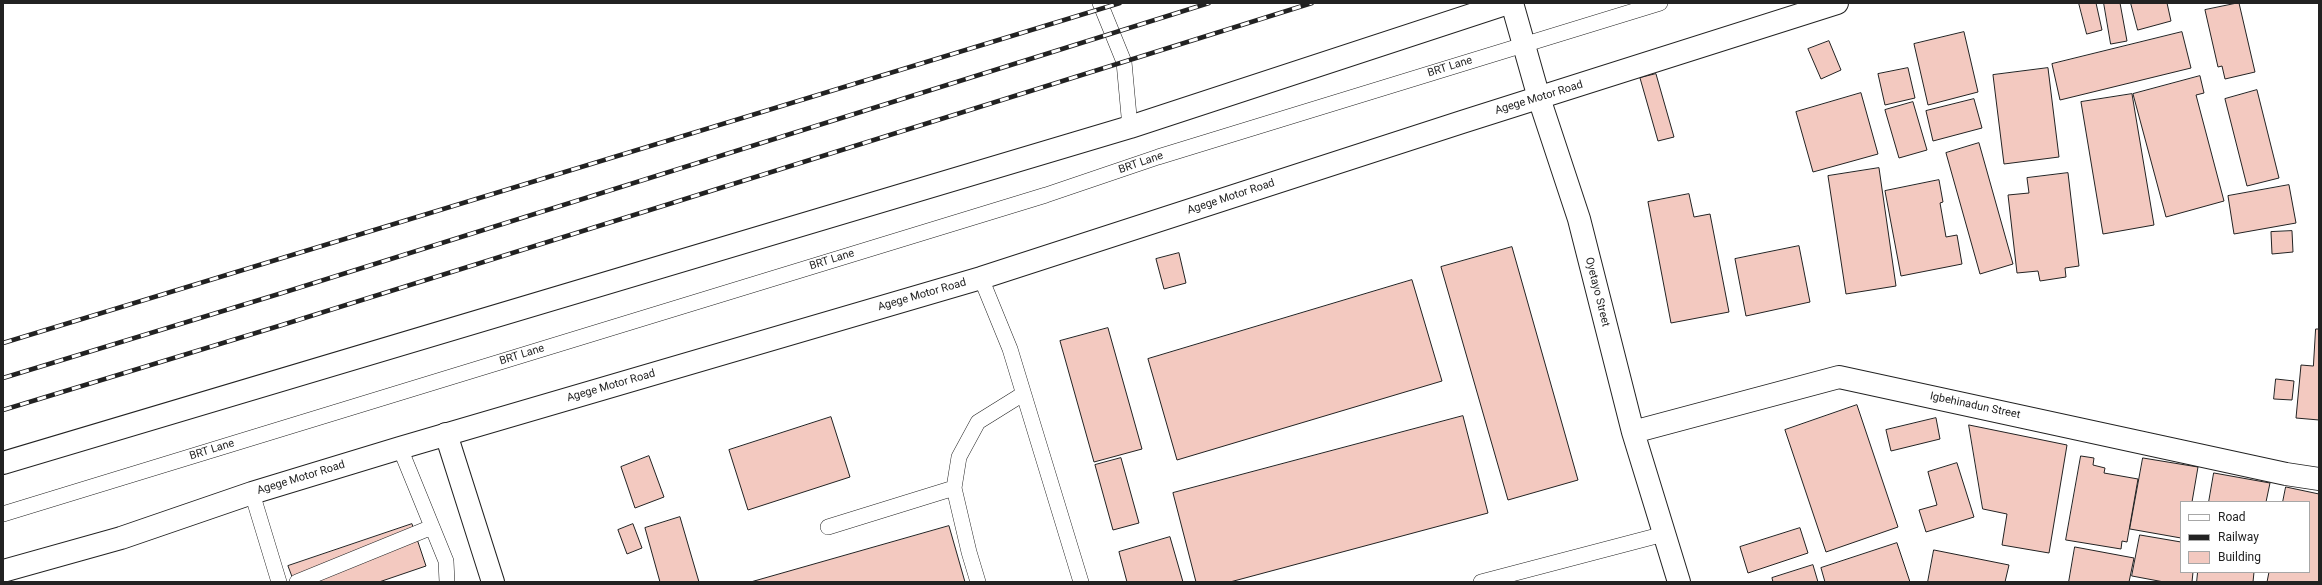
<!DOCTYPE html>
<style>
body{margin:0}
#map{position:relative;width:2322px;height:585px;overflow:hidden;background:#fff;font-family:Roboto,sans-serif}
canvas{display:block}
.frame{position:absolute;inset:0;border:4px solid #222;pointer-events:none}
.legend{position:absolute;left:2180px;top:501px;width:130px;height:72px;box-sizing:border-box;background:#fff;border:1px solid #a7a7a7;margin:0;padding:5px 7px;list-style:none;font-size:12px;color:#222}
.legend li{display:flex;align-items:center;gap:8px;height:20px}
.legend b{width:20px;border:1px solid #a7a7a7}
</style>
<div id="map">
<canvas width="2322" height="585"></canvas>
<div class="frame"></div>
<ul class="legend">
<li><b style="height:5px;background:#fff"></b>Road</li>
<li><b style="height:5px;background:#222"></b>Railway</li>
<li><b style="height:11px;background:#f3c9c0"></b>Building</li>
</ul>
</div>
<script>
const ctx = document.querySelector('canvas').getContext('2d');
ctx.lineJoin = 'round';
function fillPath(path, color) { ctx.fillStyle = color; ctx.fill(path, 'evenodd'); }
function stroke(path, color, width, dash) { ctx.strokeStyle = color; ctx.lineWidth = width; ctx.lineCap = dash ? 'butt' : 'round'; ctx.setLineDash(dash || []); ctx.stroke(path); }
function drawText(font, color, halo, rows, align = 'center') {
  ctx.font = font + ' Roboto,sans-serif'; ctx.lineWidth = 3; ctx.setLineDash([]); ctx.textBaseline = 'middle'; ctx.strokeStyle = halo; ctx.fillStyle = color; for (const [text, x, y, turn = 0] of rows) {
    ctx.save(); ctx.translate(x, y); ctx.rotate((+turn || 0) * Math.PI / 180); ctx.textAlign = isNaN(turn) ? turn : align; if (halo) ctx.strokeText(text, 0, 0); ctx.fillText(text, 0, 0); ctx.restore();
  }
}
const building = new Path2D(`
 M 2079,3 L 2096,3 L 2102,30 L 2087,34 Z
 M 2104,3 L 2120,3 L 2127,41 L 2111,44 Z
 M 2131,3 L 2167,3 L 2171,21 L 2138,30 Z
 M 2239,3 L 2255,72 L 2225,79 L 2222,66 L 2218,67 L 2205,10 Z
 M 1964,32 L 1978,92 L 1928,105 L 1914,44 Z
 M 2182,32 L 2191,68 L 2060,100 L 2052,64 Z
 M 1829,41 L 1841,70 L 1821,79 L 1808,49 Z
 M 1908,68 L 1915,98 L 1885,105 L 1878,74 Z
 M 2048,68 L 2059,157 L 2004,164 L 1993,75 Z
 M 1656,74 L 1674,137 L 1658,141 L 1640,78 Z
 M 2200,76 L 2204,93 L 2196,95 L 2224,201 L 2166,217 L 2133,94 Z
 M 2257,90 L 2279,178 L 2247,186 L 2225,99 Z
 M 1861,93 L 1878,154 L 1813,172 L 1796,112 Z
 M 2132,94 L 2154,225 L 2103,234 L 2081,102 Z
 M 1974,99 L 1982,128 L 1933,141 L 1926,111 Z
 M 1913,102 L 1927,150 L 1899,158 L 1885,110 Z
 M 1979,143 L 2013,264 L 1980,274 L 1946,153 Z
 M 1879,168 L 1896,286 L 1846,294 L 1828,176 Z
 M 2068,173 L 2079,266 L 2065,268 L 2066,277 L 2040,281 L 2038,271 L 2017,273 L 2008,195 L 2029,193 L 2027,178 Z
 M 1939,180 L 1943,202 L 1940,203 L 1946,237 L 1957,235 L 1962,264 L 1901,276 L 1885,191 Z
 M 2289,185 L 2296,223 L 2234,234 L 2228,196 Z
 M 1689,194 L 1694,217 L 1710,214 L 1729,312 L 1671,323 L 1648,202 Z
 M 2292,231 L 2293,252 L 2272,254 L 2271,232 Z
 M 1799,246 L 1810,302 L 1746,316 L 1735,259 Z
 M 1512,247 L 1578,480 L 1508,500 L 1441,267 Z
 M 1179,253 L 1186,283 L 1164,289 L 1156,259 Z
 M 1412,280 L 1442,381 L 1177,460 L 1148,359 Z
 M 1108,328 L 1142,449 L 1094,462 L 1060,341 Z
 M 2316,329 L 2319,329 L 2319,420 L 2296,418 L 2301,365 L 2313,366 Z
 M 2276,379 L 2294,381 L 2292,400 L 2274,399 Z
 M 1857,405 L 1898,527 L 1826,552 L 1785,430 Z
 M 1463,416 L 1488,513 L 1230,582 L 1196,582 L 1173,493 Z
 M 831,417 L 850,477 L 748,510 L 729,450 Z
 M 1936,418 L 1940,439 L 1891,451 L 1886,430 Z
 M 1969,425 L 2067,445 L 2049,553 L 2002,545 L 2007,514 L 1983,509 Z
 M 649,456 L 664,497 L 635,508 L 621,467 Z
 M 2081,456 L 2094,458 L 2093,465 L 2105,468 L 2104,473 L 2138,479 L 2127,542 L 2122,541 L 2121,549 L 2066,540 Z
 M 1121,458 L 1139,523 L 1113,530 L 1095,465 Z
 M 2143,458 L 2198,467 L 2192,502 L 2181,502 L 2181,538 L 2130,529 Z
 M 1957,463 L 1974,517 L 1926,532 L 1919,510 L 1937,505 L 1928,472 Z
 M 2214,473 L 2270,483 L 2266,502 L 2209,502 Z
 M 2286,487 L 2319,494 L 2319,582 L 2267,582 L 2269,572 L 2309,572 L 2309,502 L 2283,502 Z
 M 680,517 L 699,582 L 660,582 L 645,528 Z
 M 412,524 L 426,566 L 379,582 L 294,582 L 288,566 Z
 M 633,524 L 642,548 L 627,554 L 618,530 Z
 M 949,526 L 965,582 L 751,582 Z
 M 1800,528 L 1808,553 L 1748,573 L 1740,547 Z
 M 2140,535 L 2181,542 L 2181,572 L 2193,572 L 2192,582 L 2164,582 L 2132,576 Z
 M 1170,537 L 1183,582 L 1127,582 L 1119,552 Z
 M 1897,543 L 1910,582 L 1825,582 L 1821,568 Z
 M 2075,547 L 2134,558 L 2129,582 L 2069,582 Z
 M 1934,550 L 2009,565 L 2005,582 L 1928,582 Z
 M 1813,565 L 1818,582 L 1773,582 L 1772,578 Z
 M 2198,572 L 2254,572 L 2253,582 L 2197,582 Z`);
const service = new Path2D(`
 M 1100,3 L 1124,62 L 1130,127
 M 981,278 L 1010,349 L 1081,582
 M 400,448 L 446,561 L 447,582
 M 252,493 L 279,582
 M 3,514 L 1046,195 L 1158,157 L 1660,3
 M 828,527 L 954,488
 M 297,582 L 432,527
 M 978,582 L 969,552 L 954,488 L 959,457 L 978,422 L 1023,394
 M 1481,582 L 1664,534`);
const minor = new Path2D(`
 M 446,434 L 493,582`);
const tertiary = new Path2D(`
 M 1512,3 L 1539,98 L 1579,219 L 1633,432 L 1679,582
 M 1633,432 L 1839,377 L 2286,474 L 2319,479`);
const trunk = new Path2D(`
 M 3,463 L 1130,127 L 1508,3
 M 3,571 L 121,538 L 252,493 L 400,448 L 981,278 L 1462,122 L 1837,3`);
const rail = new Path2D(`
 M 3,343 L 1120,3
 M 3,378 L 282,293 L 1209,3
 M 3,410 L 282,325 L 1312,3`);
const streetNames = [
 ["BRT Lane",1450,67,-17],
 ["Agege Motor Road",1539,98,-17],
 ["BRT Lane",1141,163,-19],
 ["Agege Motor Road",1231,197,-18],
 ["BRT Lane",832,260,-17],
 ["Oyetayo Street",1597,292,76],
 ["Agege Motor Road",922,295,-16],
 ["BRT Lane",522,355,-17],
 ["Agege Motor Road",611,386,-16],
 ["Igbehinadun Street",1975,406,12],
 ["BRT Lane",212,450,-17],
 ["Agege Motor Road",301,478,-17]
];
fillPath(building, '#f3c9c0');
stroke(building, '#222', 1);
stroke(service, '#222', 16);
stroke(minor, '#222', 24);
stroke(tertiary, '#222', 24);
stroke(trunk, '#222', 24);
stroke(service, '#fff', 15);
stroke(minor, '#fff', 22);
stroke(tertiary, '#fff', 22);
stroke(trunk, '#fff', 22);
stroke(rail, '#222', 4.5);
stroke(rail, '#fff', 3, [9]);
drawText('11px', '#222', '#fff', streetNames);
</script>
